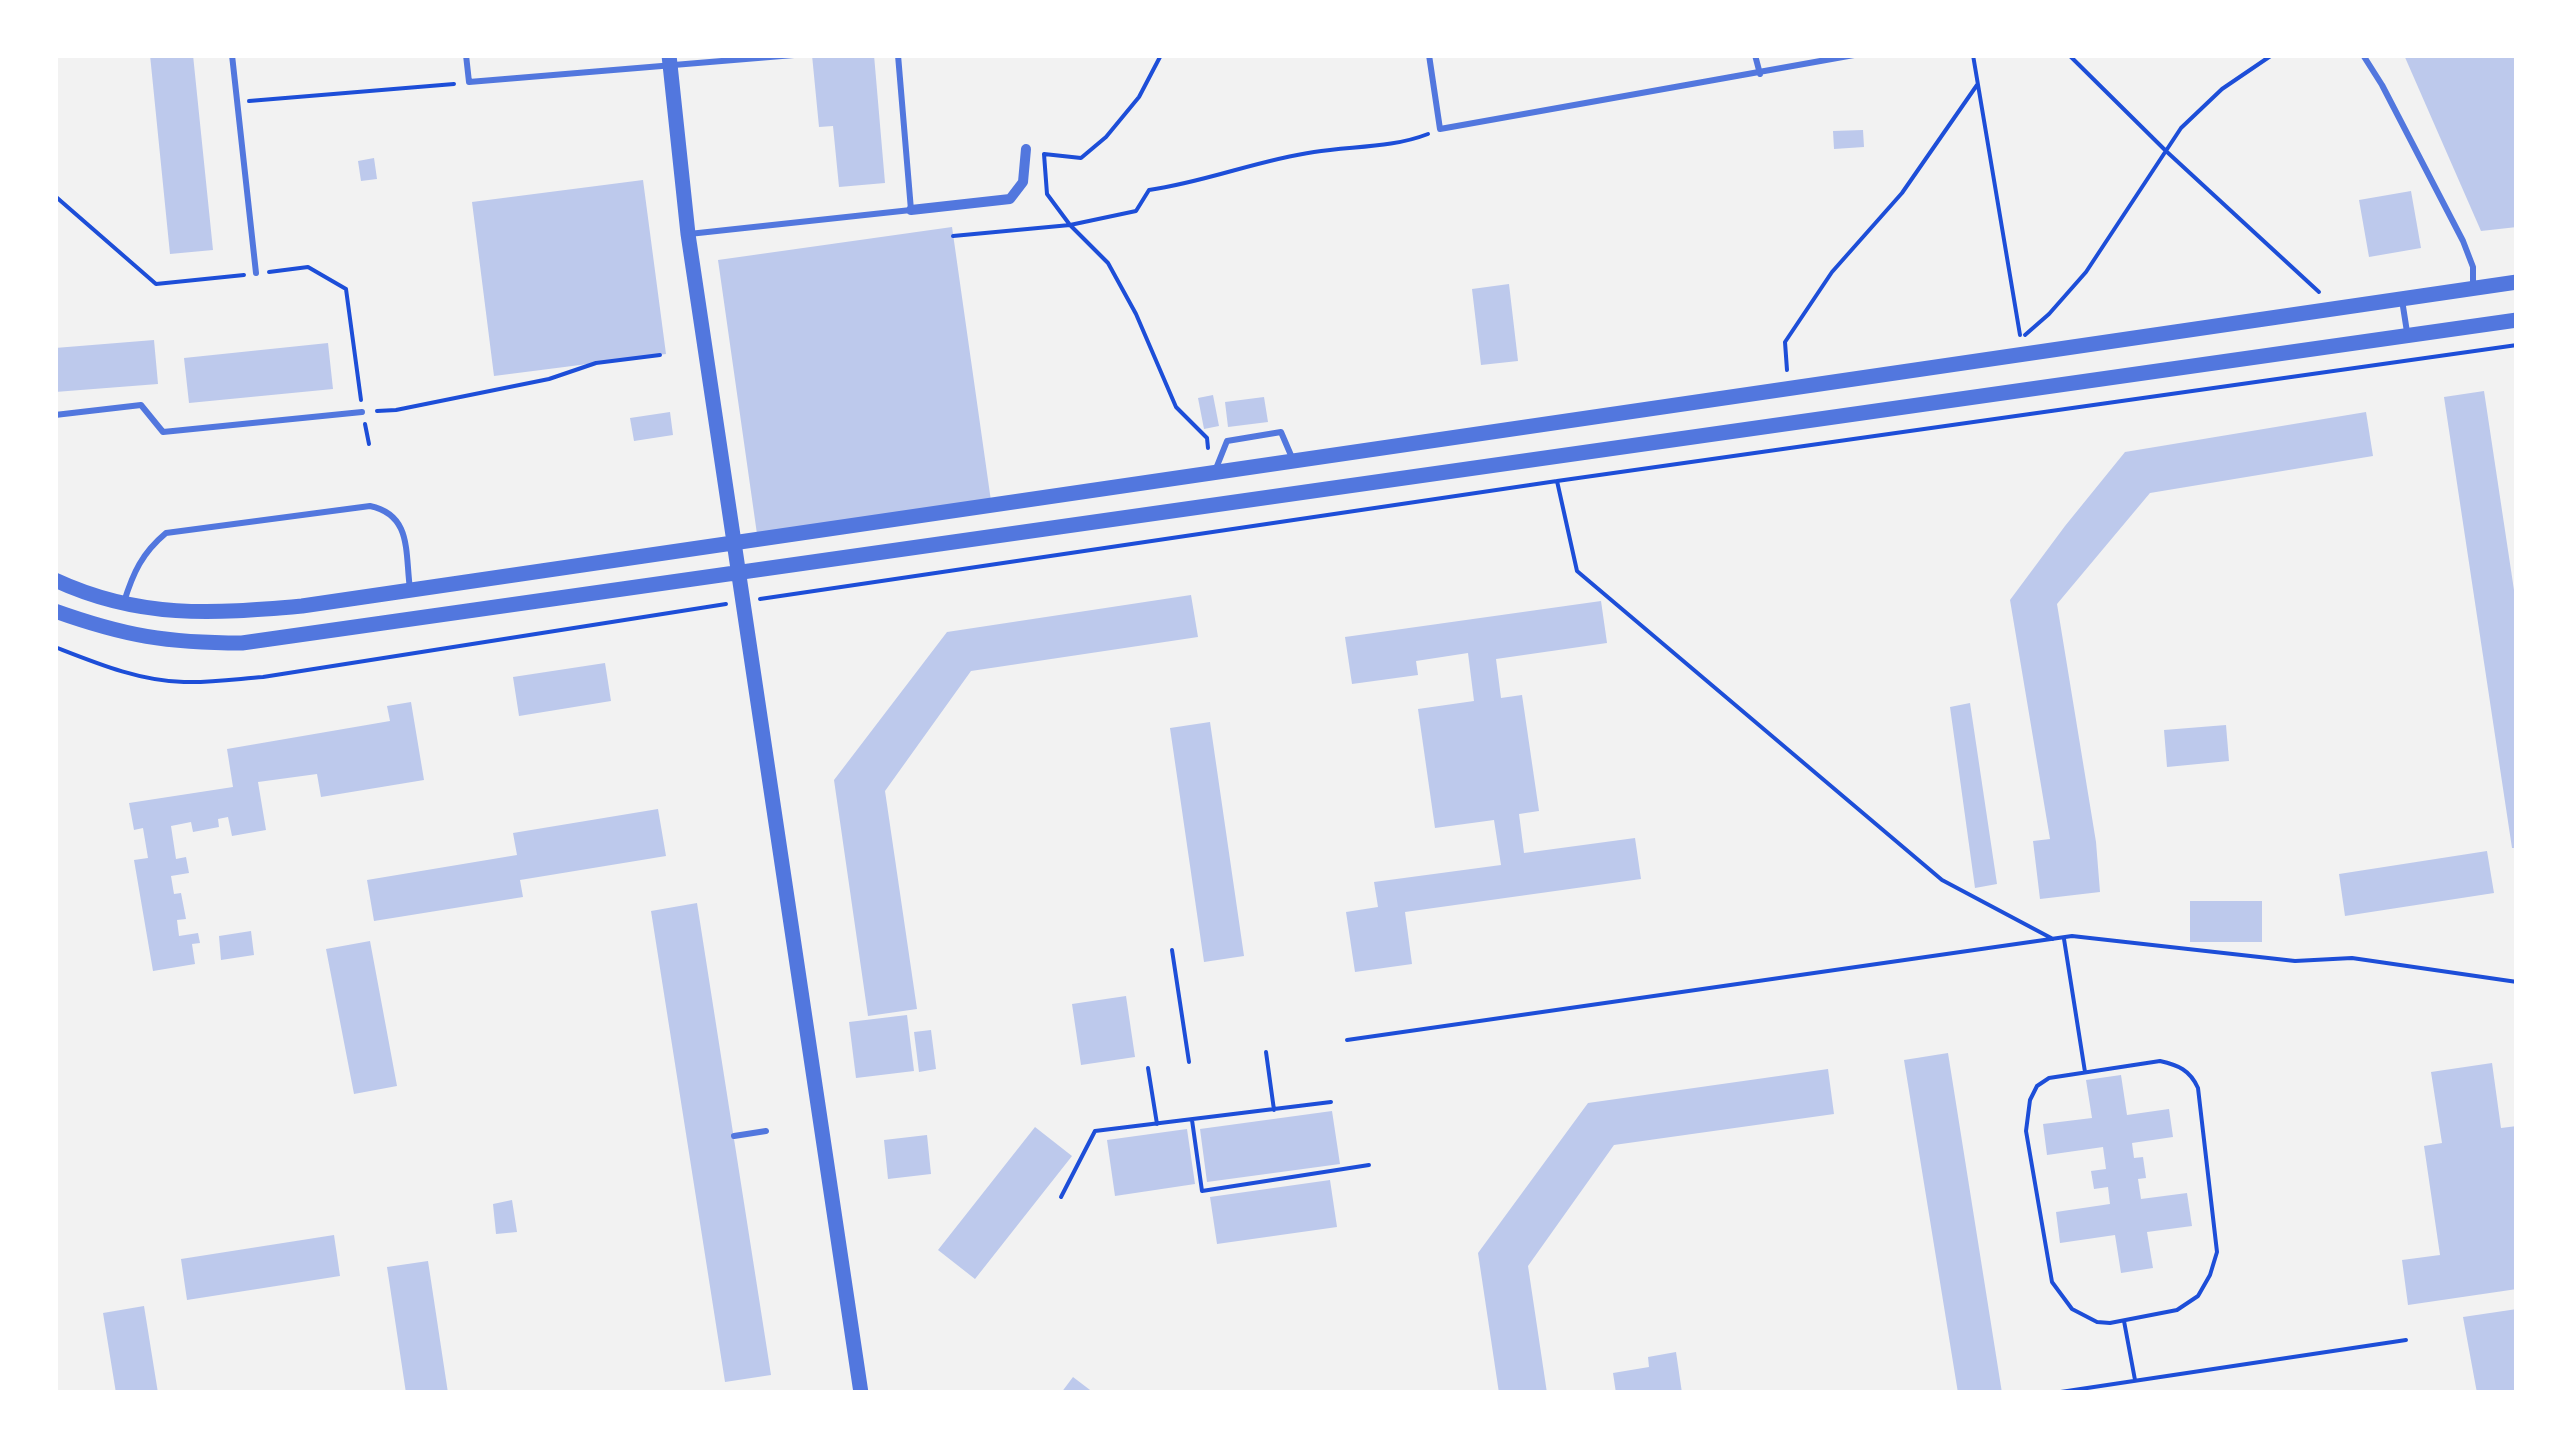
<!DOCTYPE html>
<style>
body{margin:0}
#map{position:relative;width:2572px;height:1448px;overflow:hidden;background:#f2f2f2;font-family:Lato,sans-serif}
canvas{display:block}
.frame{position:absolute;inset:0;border:58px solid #fff;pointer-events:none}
</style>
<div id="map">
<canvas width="2572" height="1448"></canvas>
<div class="frame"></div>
</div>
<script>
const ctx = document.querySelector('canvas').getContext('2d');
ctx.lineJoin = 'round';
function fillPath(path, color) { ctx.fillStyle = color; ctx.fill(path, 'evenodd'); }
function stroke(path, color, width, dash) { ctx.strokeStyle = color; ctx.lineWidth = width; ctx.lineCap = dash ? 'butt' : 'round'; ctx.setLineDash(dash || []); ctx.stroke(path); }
const building = new Path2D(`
 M 150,55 L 193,55 L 213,250 L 170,254 Z
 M 812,55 L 874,55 L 885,183 L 839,187 L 833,126 L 819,127 Z
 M 2404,55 L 2517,55 L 2517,227 L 2481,231 Z
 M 1863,130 L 1864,147 L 1834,149 L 1833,131 Z
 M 374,158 L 377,179 L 361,181 L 358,161 Z
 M 643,180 L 666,354 L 494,376 L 472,202 Z
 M 2411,191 L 2421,248 L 2369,257 L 2359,200 Z
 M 952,227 L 991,501 L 757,534 L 718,260 Z
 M 1509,284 L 1518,361 L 1481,365 L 1472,289 Z
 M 154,340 L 158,384 L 55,392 L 55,348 Z
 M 328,343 L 333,389 L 189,403 L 184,358 Z
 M 2484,391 L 2517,610 L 2517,848 L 2512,848 L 2444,397 Z
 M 1213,395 L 1219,426 L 1204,429 L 1198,398 Z
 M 1264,397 L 1268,422 L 1228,427 L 1225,402 Z
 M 670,412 L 673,435 L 634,441 L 630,418 Z
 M 2366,412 L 2373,456 L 2150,493 L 2057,604 L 2096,842 L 2100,892 L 2040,899 L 2033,841 L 2050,839 L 2010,600 L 2065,526 L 2125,452 Z
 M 1191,595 L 1198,637 L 971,671 L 885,791 L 917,1009 L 868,1016 L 834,780 L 947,632 Z
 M 1601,601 L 1607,643 L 1496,659 L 1501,698 L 1522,695 L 1539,811 L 1519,814 L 1524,853 L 1635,838 L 1641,879 L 1405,912 L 1412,964 L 1355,972 L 1346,912 L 1378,907 L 1374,882 L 1501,865 L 1494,820 L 1435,828 L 1418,709 L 1474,701 L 1468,653 L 1416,661 L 1418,675 L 1352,684 L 1345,637 Z
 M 605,663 L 611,701 L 519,716 L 513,677 Z
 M 411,702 L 424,780 L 321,797 L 317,774 L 258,782 L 266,830 L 232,836 L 228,817 L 218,819 L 219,827 L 193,832 L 191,822 L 171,826 L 176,859 L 186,857 L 189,873 L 171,876 L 174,894 L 181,893 L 186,919 L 177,920 L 179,936 L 198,933 L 200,943 L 192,944 L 195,964 L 153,971 L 134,860 L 148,858 L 143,828 L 134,830 L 129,803 L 233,787 L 227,749 L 390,721 L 387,706 Z
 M 1970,703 L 1997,884 L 1975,888 L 1950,707 Z
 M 1210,722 L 1244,956 L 1204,962 L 1170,728 Z
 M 2226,725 L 2229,761 L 2167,767 L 2164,730 Z
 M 658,809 L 666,856 L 520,880 L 523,897 L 374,921 L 367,880 L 517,855 L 513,833 Z
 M 2487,851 L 2494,893 L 2345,916 L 2339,874 Z
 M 2190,901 L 2262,901 L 2262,942 L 2190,942 Z
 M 697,903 L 771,1375 L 725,1382 L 651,911 Z
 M 251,931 L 254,955 L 221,960 L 219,936 Z
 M 370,941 L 397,1086 L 354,1094 L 326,949 Z
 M 1126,996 L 1135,1057 L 1081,1065 L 1072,1004 Z
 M 907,1015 L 914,1071 L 856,1078 L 849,1022 Z
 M 931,1030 L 936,1069 L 919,1072 L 914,1032 Z
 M 1948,1053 L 2002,1393 L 1958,1393 L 1904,1060 Z
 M 2492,1063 L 2501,1128 L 2517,1126 L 2517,1289 L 2408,1305 L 2402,1260 L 2440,1255 L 2424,1146 L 2442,1143 L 2431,1072 Z
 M 1828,1069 L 1834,1114 L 1614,1145 L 1528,1266 L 1547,1393 L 1499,1393 L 1478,1253 L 1588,1103 Z
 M 2121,1075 L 2127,1115 L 2169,1109 L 2173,1137 L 2132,1143 L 2134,1158 L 2143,1157 L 2146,1178 L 2138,1179 L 2141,1199 L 2187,1193 L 2192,1226 L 2147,1232 L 2153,1268 L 2121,1273 L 2115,1235 L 2060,1243 L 2056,1212 L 2110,1204 L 2108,1187 L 2094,1189 L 2091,1171 L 2106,1169 L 2103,1147 L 2047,1155 L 2043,1124 L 2092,1118 L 2086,1080 Z
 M 1332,1111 L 1340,1164 L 1207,1182 L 1200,1129 Z
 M 1035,1127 L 1072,1156 L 975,1279 L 938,1250 Z
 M 1187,1129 L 1195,1184 L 1115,1196 L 1107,1140 Z
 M 927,1135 L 931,1174 L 888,1179 L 884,1140 Z
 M 1330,1180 L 1337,1227 L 1217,1244 L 1210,1197 Z
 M 512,1200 L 517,1232 L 496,1234 L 493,1204 Z
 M 334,1235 L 340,1276 L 187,1300 L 181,1259 Z
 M 428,1261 L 448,1393 L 406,1393 L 387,1267 Z
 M 144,1306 L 158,1393 L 116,1393 L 103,1313 Z
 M 2517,1309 L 2517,1393 L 2477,1393 L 2463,1317 Z
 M 1676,1352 L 1682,1393 L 1616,1393 L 1613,1373 L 1649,1367 L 1648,1357 Z
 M 1073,1377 L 1094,1393 L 1061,1393 Z`);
const path = new Path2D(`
 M 1161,55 L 1139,97 L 1106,137 L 1081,158 L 1044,154 L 1047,194 L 1070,225 L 1108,263 L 1136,314 L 1176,407 L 1207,438 L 1208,448
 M 1973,55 L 2020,335
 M 2069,55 L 2166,151 L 2319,292
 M 249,101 L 454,84
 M 55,196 L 156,284 L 244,275
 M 953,236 L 1070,225 L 1136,211 L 1149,190 C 1206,182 1258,160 1314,152 C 1353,146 1392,148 1428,134
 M 269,272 L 308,267 L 346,289 L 361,400
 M 2025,335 L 2049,314 L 2086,272 L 2181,128 L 2222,89 L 2272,55
 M 1787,370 L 1785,342 L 1832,272 L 1902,193 L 1977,85
 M 377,411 L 396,410 L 549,379 L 596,363 L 660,355
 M 365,424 L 369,444
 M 1557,481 L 1577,571 L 1942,880 L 2053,939
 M 760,599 L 1557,481 L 2517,345
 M 55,647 C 96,663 139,681 184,682 C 210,683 237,679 263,677 L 726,604
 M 2064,939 L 2085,1072
 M 1172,950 L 1189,1062
 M 1347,1040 L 2072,936 L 2295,961 L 2352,958 L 2517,982
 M 1266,1052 L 1274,1110
 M 2160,1061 C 2178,1065 2190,1070 2198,1088 L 2217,1252 L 2210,1275 L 2198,1296 L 2177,1310 L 2110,1323 L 2097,1322 L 2072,1309 L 2052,1282 L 2026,1131 L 2030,1100 L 2037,1086 L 2049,1078 Z
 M 1148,1068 L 1157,1124
 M 1192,1120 L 1202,1191 L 1369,1165
 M 1061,1197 L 1095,1131 L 1331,1102
 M 2124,1321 L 2135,1380
 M 2054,1393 L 2406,1340`);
const service = new Path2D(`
 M 232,55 L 256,273
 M 466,55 L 469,82 L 794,55
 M 1429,55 L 1440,129 L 1854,55
 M 1755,55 L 1760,74
 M 2363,55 L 2382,85 L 2463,241 L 2473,267 L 2473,287
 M 689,234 L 911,210 L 898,55
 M 2402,300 L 2407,332
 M 55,415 L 141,405 L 163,432 L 362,412
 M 1215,471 L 1227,441 L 1281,432 L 1293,460
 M 124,602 C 133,573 142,553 166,533 L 370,506 C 412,515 405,552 410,589
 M 734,1136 L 766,1131`);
const minor = new Path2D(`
 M 911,210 L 1010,199 L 1023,182 L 1026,149`);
const tertiary = new Path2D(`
 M 669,55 L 688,234 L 861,1393
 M 55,580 C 139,619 212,614 302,606 L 2517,282
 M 55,611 C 125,636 167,643 242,643 L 2517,320`);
fillPath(building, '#bdc9ec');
stroke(path, '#1d4ed8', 4);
stroke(service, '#5277de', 6);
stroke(minor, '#5277de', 10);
stroke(tertiary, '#5277de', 15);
</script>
